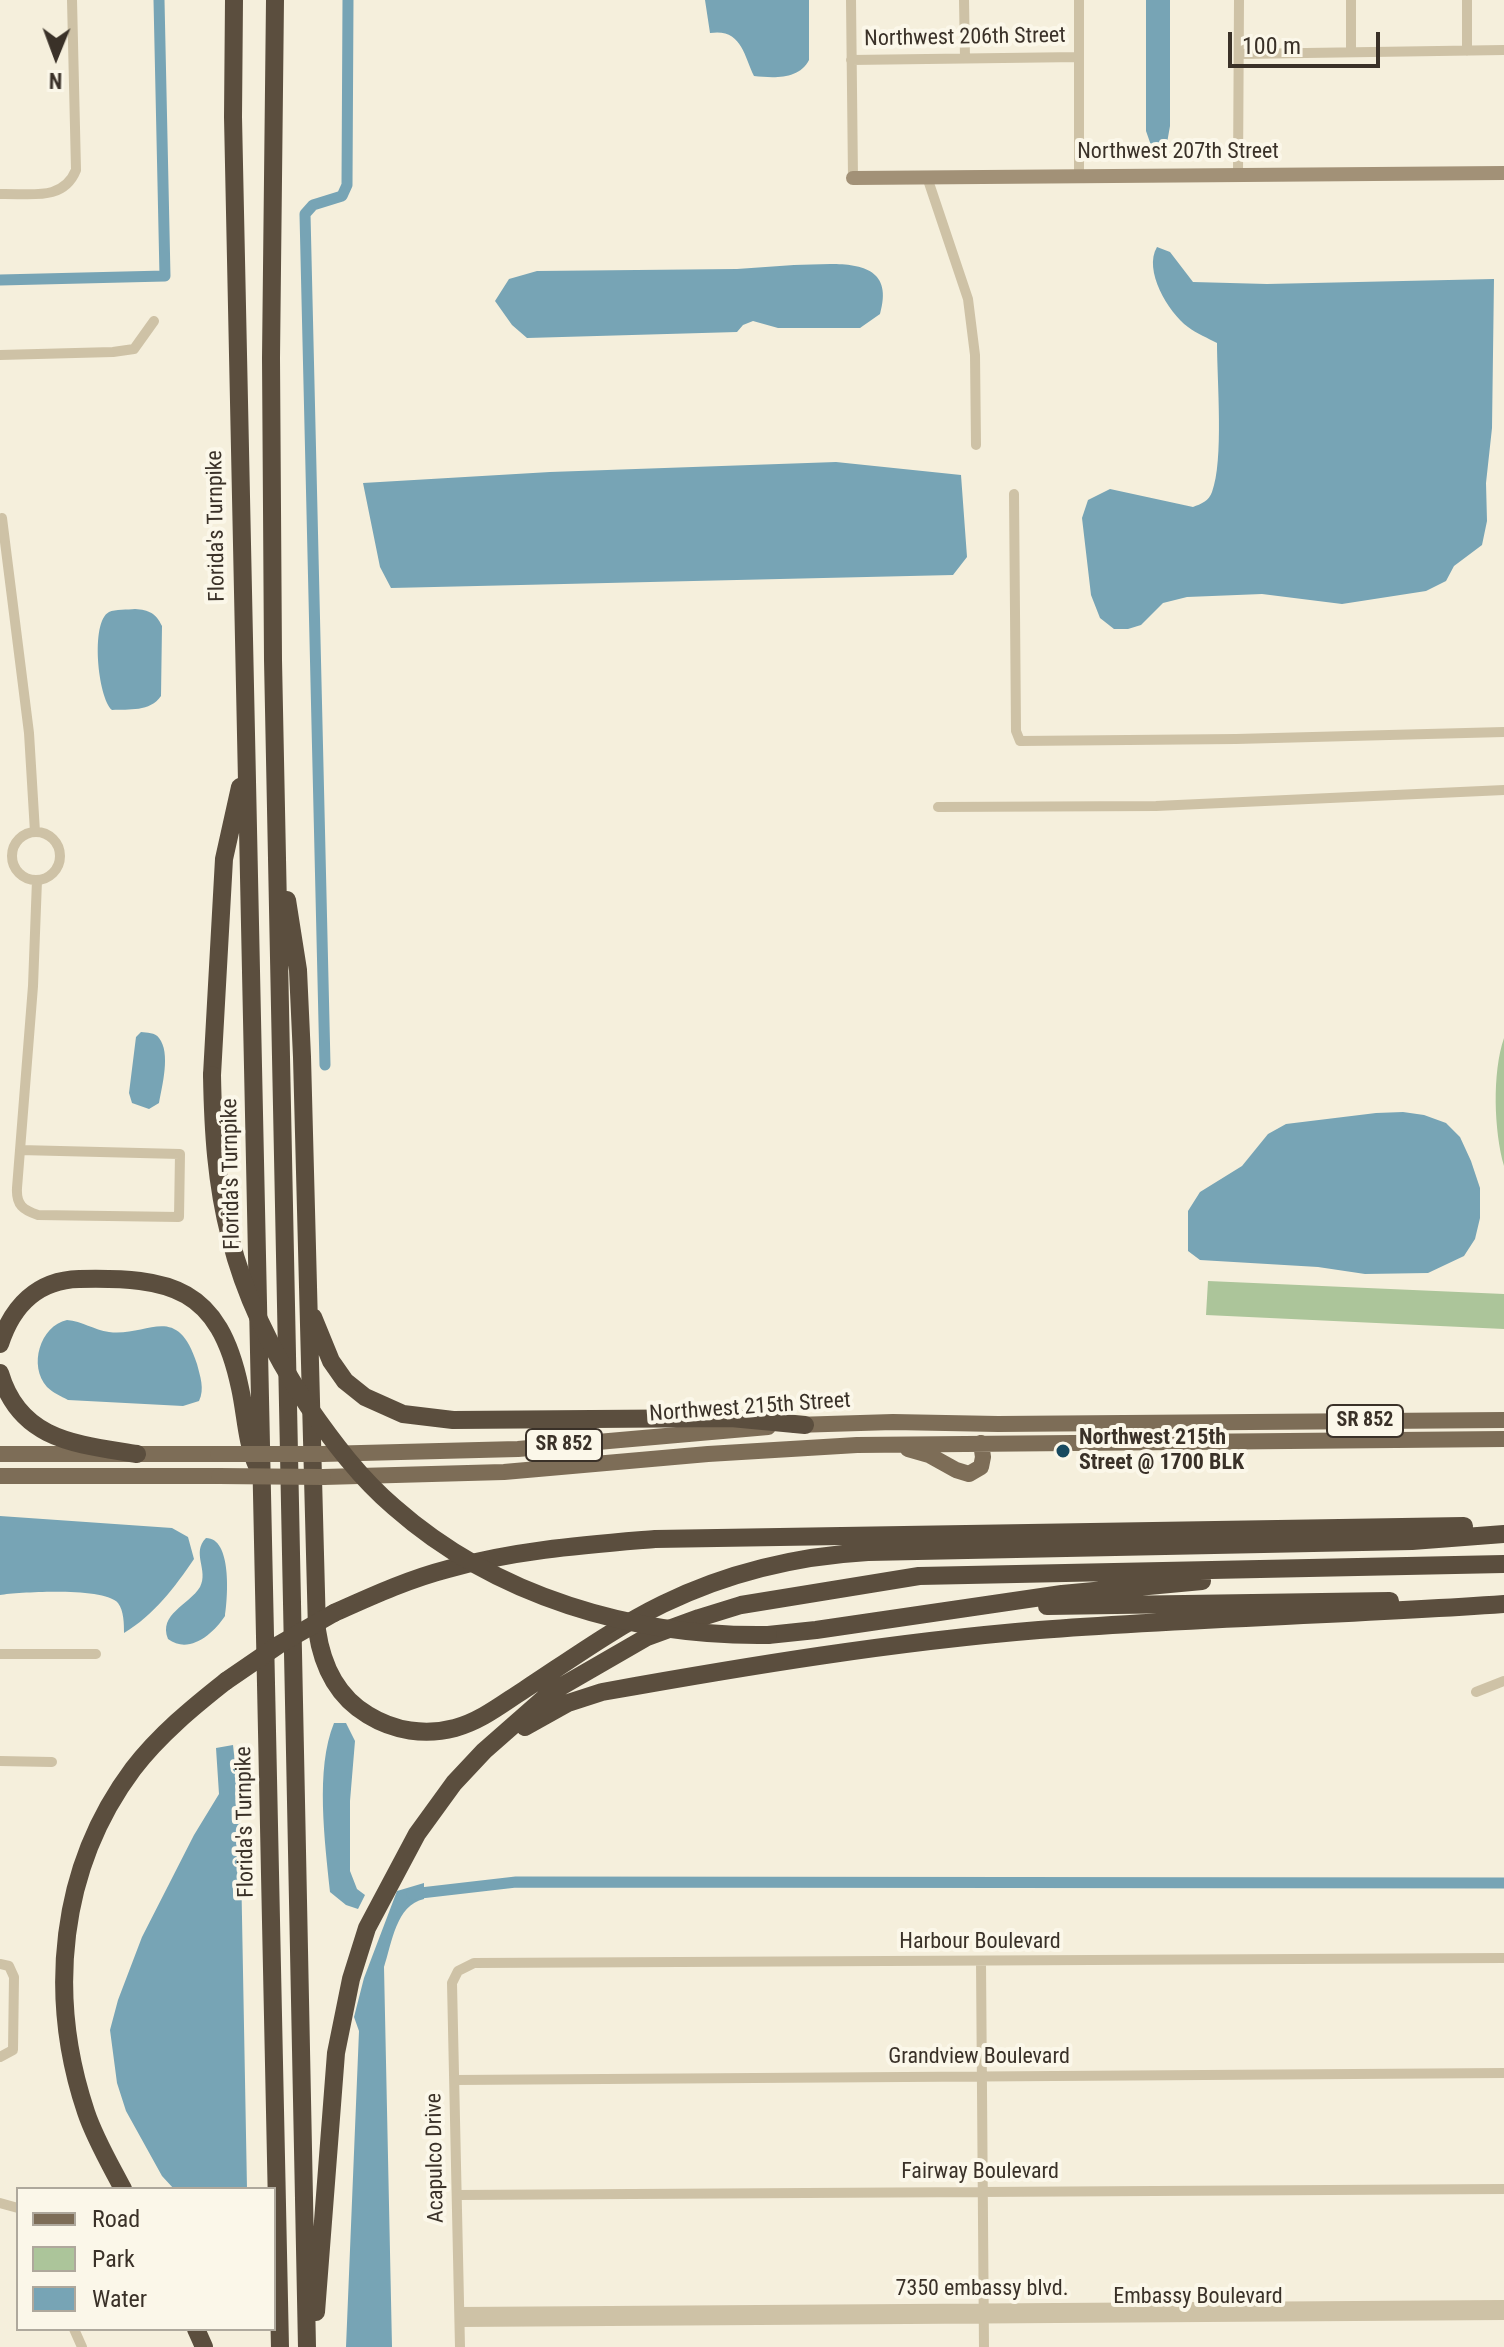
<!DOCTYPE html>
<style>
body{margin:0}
#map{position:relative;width:1504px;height:2347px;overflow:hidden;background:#f5efdc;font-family:"Roboto Condensed",sans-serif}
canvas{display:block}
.legend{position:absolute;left:16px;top:2187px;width:260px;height:144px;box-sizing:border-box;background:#fbf7e9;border:2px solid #aea89c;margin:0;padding:10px 14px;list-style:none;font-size:24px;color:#3a3128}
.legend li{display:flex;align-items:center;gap:16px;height:40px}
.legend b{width:40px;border:2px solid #aea89c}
.north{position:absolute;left:16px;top:16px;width:80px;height:80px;-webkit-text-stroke:6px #fbf7e9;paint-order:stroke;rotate:181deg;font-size:22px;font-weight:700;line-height:32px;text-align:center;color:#3a3128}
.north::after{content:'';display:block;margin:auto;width:28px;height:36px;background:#3a3128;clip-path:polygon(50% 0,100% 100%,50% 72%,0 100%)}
.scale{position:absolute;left:1228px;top:32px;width:152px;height:36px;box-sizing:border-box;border:4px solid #3a3128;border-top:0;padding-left:10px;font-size:24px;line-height:28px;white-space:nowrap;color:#3a3128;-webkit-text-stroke:6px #fbf7e9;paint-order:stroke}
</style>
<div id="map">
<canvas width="1504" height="2347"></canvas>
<ul class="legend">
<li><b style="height:10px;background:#7d6d57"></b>Road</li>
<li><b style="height:22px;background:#acc59a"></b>Park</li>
<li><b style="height:22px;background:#77a4b5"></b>Water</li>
</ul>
<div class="north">N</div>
<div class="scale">100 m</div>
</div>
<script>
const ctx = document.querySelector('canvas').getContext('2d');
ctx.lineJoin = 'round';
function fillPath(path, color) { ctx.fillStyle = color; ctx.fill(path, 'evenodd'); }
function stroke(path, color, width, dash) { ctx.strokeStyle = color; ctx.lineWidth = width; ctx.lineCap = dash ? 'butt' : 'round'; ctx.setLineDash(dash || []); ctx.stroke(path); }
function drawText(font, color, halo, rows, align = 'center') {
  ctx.font = font + ' "Roboto Condensed",sans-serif'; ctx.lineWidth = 8; ctx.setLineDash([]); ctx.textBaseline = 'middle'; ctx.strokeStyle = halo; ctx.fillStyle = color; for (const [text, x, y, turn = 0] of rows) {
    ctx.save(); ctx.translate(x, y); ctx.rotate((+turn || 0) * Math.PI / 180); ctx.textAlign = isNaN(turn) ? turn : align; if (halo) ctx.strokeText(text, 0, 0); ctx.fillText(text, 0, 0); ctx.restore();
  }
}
const green = new Path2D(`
 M 1504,1038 L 1504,1166 C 1494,1131 1492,1073 1504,1038 Z
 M 1208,1281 L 1504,1294 L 1504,1329 L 1206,1315 Z`);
const water = new Path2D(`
 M 705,0 L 809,0 L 809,60 C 799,80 773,78 754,76 C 744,55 741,28 710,33 Z
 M 1146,0 L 1170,0 L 1170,126 L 1167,143 L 1162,152 L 1153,151 L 1146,131 Z
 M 1157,247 L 1170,252 L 1193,282 L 1267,284 L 1494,279 L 1492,428 L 1486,483 L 1487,521 L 1482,545 L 1454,566 L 1446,581 L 1426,591 L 1342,604 L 1262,594 L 1187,597 L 1163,603 L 1141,625 L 1128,629 L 1114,629 L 1100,618 L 1091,595 L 1082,518 L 1088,500 L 1110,489 L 1193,507 C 1201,504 1209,501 1212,492 C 1224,461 1217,380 1217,343 C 1208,338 1197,334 1188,327 C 1168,312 1143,270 1157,247 Z
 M 794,265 C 832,265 898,253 880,314 L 860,328 L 778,328 L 753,321 L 743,325 L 737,332 L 527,338 L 512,325 L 495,301 L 509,279 L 537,271 L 737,269 Z
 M 836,462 L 961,475 L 967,557 L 953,575 L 391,588 L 380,567 L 363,483 L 550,472 Z
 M 135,609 C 149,610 156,613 162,626 L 161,696 C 150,712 129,709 112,710 C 98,698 90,622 109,612 C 115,609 128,610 135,609 Z
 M 141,1032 C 147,1033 155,1032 159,1038 C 171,1053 162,1086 159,1103 L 149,1109 L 132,1103 L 129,1093 L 136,1037 Z
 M 1403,1112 L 1424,1115 L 1446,1123 L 1460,1137 L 1471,1161 L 1480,1188 L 1480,1218 L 1475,1239 L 1464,1256 L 1428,1273 L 1365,1274 L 1318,1267 L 1200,1260 L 1188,1251 L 1188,1211 L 1200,1192 L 1242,1166 L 1268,1134 L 1286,1124 L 1376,1113 Z
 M 67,1320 C 82,1321 94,1330 109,1332 C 148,1337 177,1301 197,1364 C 200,1376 205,1389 199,1401 L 183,1406 L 68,1400 C 61,1396 53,1393 47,1387 C 28,1366 40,1326 67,1320 Z
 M 0,1516 L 172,1528 L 188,1537 L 194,1559 C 175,1587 154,1615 124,1633 C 124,1624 124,1611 118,1603 C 104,1587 21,1592 0,1595 Z
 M 206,1538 C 232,1538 228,1597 225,1616 C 213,1634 189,1655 168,1639 C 158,1614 189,1605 200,1587 C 209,1570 191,1553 206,1538 Z
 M 334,1723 L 346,1723 L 355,1741 L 350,1801 L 350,1871 L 357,1889 L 365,1895 L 358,1909 L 346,1905 L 330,1892 C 325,1842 315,1769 334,1723 Z
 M 233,1745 L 240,1809 L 247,2189 L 174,2189 L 162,2176 L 126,2111 L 117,2083 L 110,2030 L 118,2000 L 142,1937 L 194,1835 L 219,1794 L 216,1748 Z
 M 424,1883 L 424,1899 C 396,1905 392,1943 384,1967 L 392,2347 L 346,2347 L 359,2031 L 354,2017 L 364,1978 L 397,1891 Z`);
const canal = new Path2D(`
 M 0,280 L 165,276 L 159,0
 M 325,1065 L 305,214 L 313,205 L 342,196 L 347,185 L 348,0
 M 412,1894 L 516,1882 L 1504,1883`);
const street = new Path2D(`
 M 851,0 L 853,178
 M 964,0 L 965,58
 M 1079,0 L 1079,174
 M 1351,0 L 1351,52
 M 1467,0 L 1467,51
 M 1240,54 L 1504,50
 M 851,60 L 1079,57
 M 1238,174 L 1239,0
 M 927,177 L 968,299 L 975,355 L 976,445
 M 0,194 C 30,193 63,202 76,170 L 72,0
 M 0,355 L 113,352 L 134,349 L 154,321
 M 1014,494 L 1016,731 L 1020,741 L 1236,739 L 1504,732
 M 2,518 L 29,733 L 35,832
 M 938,807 L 1156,806 L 1504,790
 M12 856a24 24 0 1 1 48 0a24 24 0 1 1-48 0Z
 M 20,1150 L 180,1154 L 179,1217 L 38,1215 C 23,1210 16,1205 17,1188 L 33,986 L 37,880
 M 0,1654 L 96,1654
 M 1476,1692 L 1504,1681
 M 0,1761 L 52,1762
 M 981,1962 L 984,2347
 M 0,1964 L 9,1966 L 14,1977 L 13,2050 L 0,2057
 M 455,2080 L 1504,2073
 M 457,2195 L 1504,2189
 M 0,2203 L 18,2208
 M 460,2312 L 1504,2305
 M 460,2322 L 1504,2315
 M 74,2329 L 82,2347
 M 460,2347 L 452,1983 L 458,1971 L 474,1963 L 1504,1958`);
const secondary = new Path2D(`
 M 853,178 L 1504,173`);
const primary = new Path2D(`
 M 795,1425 L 893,1422 L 998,1424 L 1504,1420
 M 908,1449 L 929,1455 L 956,1470 L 969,1474 L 981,1467 L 983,1457 L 981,1443
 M 0,1454 L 218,1454
 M 322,1454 L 518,1449 L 768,1427
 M 0,1476 L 219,1476
 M 323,1477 L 504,1472 L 708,1454 L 857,1445 L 1504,1439`);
const highway = new Path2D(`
 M 234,0 L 233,117 L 280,2347
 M 275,0 L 271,358 L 273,660 L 307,2347
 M 287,900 L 298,970 L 302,1057 L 317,1630 C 322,1665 336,1696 368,1715 C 394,1731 425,1736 455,1728 C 481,1721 502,1704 524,1690 C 570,1660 614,1628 663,1604 C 727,1573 798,1556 868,1552 L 1412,1541 L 1504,1534
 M 212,1075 L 224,859 L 240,787
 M 313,1317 L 331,1361 L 345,1381 L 365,1397 L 403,1414 L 453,1420 L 731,1418 L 805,1425
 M 0,1344 C 12,1307 37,1280 79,1279 C 171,1277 219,1287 240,1388 C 246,1415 246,1441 257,1466
 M 0,1373 C 20,1441 77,1444 137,1454
 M 1047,1606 L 1390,1601
 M 334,1613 C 372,1596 409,1579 448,1569 C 516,1550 585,1545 655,1539 L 1464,1526
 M 768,1635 L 816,1630 L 1062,1594 L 1202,1581
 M 525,1727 L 568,1703 L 602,1692 C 747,1666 893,1642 1039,1630 C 1194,1618 1349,1615 1504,1604
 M 123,2189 C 110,2164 95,2139 86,2112 C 47,1996 59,1868 133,1769 C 159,1735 193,1707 226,1681
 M 316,2312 L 336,2053 L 351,1979 L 367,1928 L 417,1834 L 454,1783 L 484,1751 L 550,1693 L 647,1637 L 699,1618 L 741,1605 L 919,1576 L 1504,1564
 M 196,2329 L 204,2347`);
const primaryBridge = new Path2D(`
 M 218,1454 L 322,1454
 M 219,1476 L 323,1477`);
const highwayBridge = new Path2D(`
 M 212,1075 C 213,1130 216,1183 230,1237 C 245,1298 273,1354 308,1406 C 333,1442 360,1478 394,1507 C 496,1597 634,1637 768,1635
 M 226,1681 L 280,1644 L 334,1613`);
const markers = [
 [1063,1451,8,"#184a60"]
];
const shields = [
 [1365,1421,76],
 [564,1445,76]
];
const shieldNames = [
 ["SR 852",1365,1421],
 ["SR 852",564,1445]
];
const streetNames = [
 ["Northwest 206th Street",965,38,-1],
 ["Northwest 207th Street",1178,152],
 ["Florida's Turnpike",217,526,-91],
 ["Florida's Turnpike",232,1174,-91],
 ["Northwest 215th Street",750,1408,-4],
 ["Florida's Turnpike",246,1822,-91],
 ["Harbour Boulevard",980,1942],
 ["Grandview Boulevard",979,2057],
 ["Acapulco Drive",436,2158,-91],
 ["Fairway Boulevard",980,2172],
 ["7350 embassy blvd.",982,2289],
 ["Embassy Boulevard",1198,2297]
];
const poiNames = [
 ["Northwest 215th",1079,1438],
 ["Street @ 1700 BLK",1079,1463]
];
fillPath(green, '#acc59a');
fillPath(water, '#77a4b5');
stroke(canal, '#77a4b5', 11);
stroke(street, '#cec2a6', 10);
stroke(secondary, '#a29177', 14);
stroke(primary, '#7d6d57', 16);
stroke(highway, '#5b4e3e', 18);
stroke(primaryBridge, '#7d6d57', 16);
stroke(highwayBridge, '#5b4e3e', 18);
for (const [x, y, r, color] of markers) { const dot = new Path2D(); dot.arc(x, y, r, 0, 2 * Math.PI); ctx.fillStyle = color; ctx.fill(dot); stroke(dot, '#fbf7e9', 3); }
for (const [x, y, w] of shields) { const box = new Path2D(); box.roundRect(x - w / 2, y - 16, w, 32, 6); ctx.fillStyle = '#fbf7e9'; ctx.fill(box); stroke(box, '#3a3128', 2); }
drawText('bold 20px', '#3a3128', null, shieldNames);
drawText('22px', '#3a3128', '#fbf7e9', streetNames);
drawText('bold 22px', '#3a3128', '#fbf7e9', poiNames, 'left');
</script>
